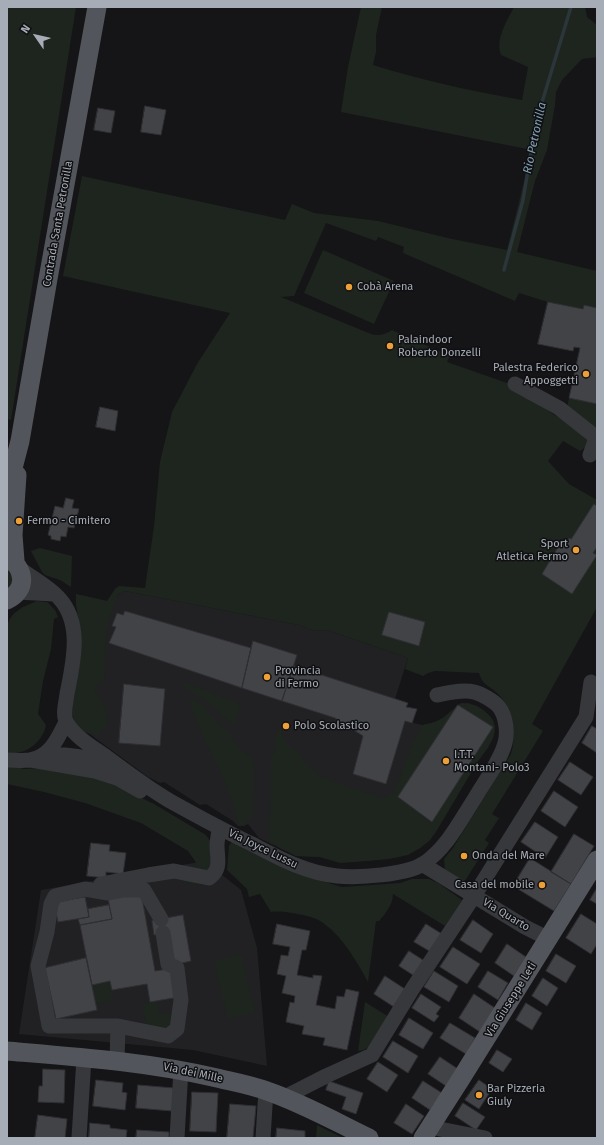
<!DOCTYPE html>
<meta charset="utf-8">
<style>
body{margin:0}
#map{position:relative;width:604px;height:1145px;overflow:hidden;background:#151517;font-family:"Fira Sans",sans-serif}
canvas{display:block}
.frame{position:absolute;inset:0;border:8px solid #a7adb7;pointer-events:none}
.north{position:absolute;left:16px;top:16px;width:40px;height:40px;-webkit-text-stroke:3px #101012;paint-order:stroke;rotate:304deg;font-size:11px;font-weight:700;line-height:16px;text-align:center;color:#a7adb7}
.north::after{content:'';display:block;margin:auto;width:14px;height:18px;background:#a7adb7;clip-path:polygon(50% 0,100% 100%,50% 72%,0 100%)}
</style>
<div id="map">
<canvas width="604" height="1145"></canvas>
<div class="frame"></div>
<div class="north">N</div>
</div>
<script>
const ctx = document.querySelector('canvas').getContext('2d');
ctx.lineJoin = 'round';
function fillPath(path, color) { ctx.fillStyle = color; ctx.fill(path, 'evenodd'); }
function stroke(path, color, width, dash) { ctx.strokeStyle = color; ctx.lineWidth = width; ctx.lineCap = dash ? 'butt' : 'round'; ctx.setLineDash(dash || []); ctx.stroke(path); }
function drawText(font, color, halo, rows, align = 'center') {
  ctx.font = font + ' "Fira Sans",sans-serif'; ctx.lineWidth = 3; ctx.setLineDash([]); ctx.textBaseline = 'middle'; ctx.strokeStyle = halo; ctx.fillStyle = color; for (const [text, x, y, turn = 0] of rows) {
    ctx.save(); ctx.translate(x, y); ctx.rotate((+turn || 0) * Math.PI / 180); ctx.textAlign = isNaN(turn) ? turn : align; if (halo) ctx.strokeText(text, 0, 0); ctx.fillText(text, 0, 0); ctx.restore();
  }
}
const built = new Path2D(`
 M 125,591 L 299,625 L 314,631 L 327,630 L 408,658 L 395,699 L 408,703 L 407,707 L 417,709 L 413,723 L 423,725 L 435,722 L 443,718 L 458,705 L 468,703 L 477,706 L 489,715 L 493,720 L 495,727 L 494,734 L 488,748 L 478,761 L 437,830 L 430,840 L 420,848 L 400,857 L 367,861 L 334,861 L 320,857 L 296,856 L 259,838 L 248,824 L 244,826 L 238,826 L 233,821 L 206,804 L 200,805 L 164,782 L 160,783 L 148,777 L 91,735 L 79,727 L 72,714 L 81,634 L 76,604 L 76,594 L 107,601 L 117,596 L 122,592 Z
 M 205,861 L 241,890 L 257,948 L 267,1066 L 193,1050 L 19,1034 L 41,890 Z`);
const green = new Path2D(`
 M 7,7 L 76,7 L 11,420 L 7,419 Z
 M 361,7 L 382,7 L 376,35 L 376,52 L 373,65 C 421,80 471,91 522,100 L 528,67 L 501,55 C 495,39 507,21 514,7 L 585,7 L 587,17 L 597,25 L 597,57 L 582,59 L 562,80 L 556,92 L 555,105 L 547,150 L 535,181 L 517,252 L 597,271 L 597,308 L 584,305 L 583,309 L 548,302 L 519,293 L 515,301 L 403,253 L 404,247 L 378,237 L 376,241 L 326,223 L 294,296 L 281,297 L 371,334 C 380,336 384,335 392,330 L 450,356 L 447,362 L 507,383 L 556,416 L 576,426 L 588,441 L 586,447 L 580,451 L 563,441 L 548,461 L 569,484 L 597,500 L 597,607 L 532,724 L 543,731 L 492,814 L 499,818 L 485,840 L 489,843 L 463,884 L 445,870 L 444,859 L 453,848 L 511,754 C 517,734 514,711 499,695 C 490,685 483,687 479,673 L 435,671 L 428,673 L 423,676 L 405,669 L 408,658 L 327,630 L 314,631 L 299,625 L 125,591 L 122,592 L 117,596 L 107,627 L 105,643 L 104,679 L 101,683 L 98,684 L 94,690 C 102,699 112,720 103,730 C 94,740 80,731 75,722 C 72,716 72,709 72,703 L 81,634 L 76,604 L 76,594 L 107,601 L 115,589 L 119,586 L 145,588 L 154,526 L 160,462 L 172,412 L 197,364 L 230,313 L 63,276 L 82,176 L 285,220 L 292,204 L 314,213 L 378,221 L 452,239 L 507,250 L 532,150 L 341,112 L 348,67 Z
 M 323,250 L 394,281 L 374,324 L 304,293 Z
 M 569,398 L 597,404 L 597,431 L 567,408 Z
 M 40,548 L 72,556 L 71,587 L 60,580 L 45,575 L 42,572 L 31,551 Z
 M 7,562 L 17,573 L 7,595 Z
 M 37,601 L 47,602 L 55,610 L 58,617 L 54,619 L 51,649 L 43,681 L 38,714 L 46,725 C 43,742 25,756 7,753 L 7,625 C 12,611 24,606 37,601 Z
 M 184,682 L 241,705 L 234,726 L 204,699 L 184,687 Z
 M 190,699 C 202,700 214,719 222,727 C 225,730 229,732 232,735 L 232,739 L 237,746 L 252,758 L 254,765 L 252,818 L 249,818 L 246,824 L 241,825 L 238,822 L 234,806 L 224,778 L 202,734 L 191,706 Z
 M 461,703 C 477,702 499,716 494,735 C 491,746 482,754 476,764 C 463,786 450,808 437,830 L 430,840 L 420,848 L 408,855 L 389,859 L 355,862 L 340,863 L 320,857 L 296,856 L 269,842 L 271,758 C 277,749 274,738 279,728 L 281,729 L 282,735 L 287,745 L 299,753 L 306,763 L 310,766 L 317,774 L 323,778 L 382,798 L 388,797 L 394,793 L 412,745 L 423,725 L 435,722 L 443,718 Z
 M 7,763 L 24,769 L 41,768 L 97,776 L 154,804 L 206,835 L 215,848 L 208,884 L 195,885 L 184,882 L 182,875 L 197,864 L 188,851 L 141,823 L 85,803 L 44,792 L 7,784 Z
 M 233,840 L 315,879 L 342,887 L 400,883 L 412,879 L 429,879 L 438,883 L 462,900 L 445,926 L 393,894 C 393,905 385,914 379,921 L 376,921 L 368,982 C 356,960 341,934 320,921 C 312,916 302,915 293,913 C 285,912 279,911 271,912 L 260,894 L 249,897 L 247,889 L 227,870 L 229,846 Z
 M 241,954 L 255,1012 L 228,1019 L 214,961 Z
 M 110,981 L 114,999 L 96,1004 L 92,985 Z
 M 157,1001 L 159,1014 L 172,1015 L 173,1024 C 164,1032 157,1029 146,1025 L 142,1004 Z
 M 365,1002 L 389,1017 C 382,1028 373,1051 358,1051 Z
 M 317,1125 L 343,1138 L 316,1138 Z`);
const stream = new Path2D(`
 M 504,270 L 523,200 L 536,122 L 571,7`);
const building = new Path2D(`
 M 145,106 L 166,110 L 161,135 L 141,132 Z
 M 98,108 L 115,111 L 111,133 L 94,130 Z
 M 548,302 L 583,309 L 584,305 L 597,308 L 597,404 L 569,398 L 580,348 L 574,347 L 573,351 L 538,344 Z
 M 100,407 L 118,411 L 115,431 L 96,427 Z
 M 66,498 L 74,500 L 72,508 L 79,509 L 74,528 L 68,527 L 66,537 L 61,536 L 60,541 L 51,539 L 51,536 L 48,535 L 55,506 L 63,508 Z
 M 594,504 L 597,506 L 597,547 L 593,553 L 597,555 L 572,594 L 542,574 L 561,542 L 566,544 L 569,538 L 571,539 Z
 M 125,611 L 251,648 L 242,688 L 109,643 L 116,627 L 112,626 L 117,613 L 123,615 Z
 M 389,612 L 425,622 L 419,646 L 382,635 Z
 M 253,641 L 297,655 L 282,701 L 242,688 Z
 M 294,666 L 408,703 L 406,707 L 417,709 L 412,723 L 405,721 L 386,784 L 353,774 L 363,736 L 335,718 L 282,701 Z
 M 124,684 L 165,689 L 160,746 L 119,743 Z
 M 458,705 L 493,727 L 432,822 L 398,797 Z
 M 592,726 L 597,729 L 597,753 L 582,743 Z
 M 570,762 L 593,777 L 581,795 L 558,780 Z
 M 554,791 L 578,807 L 565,827 L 541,811 Z
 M 535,822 L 558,837 L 545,858 L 521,842 Z
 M 574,834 L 594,846 L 571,884 L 551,872 Z
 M 91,843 L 110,845 L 109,851 L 126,853 L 123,874 L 106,872 L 106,878 L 87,876 Z
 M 530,858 L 571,884 L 554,911 L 513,886 Z
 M 597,888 L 597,904 L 590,900 Z
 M 141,892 L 155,971 L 174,968 L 179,997 L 150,1002 L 147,984 L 112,990 L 110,981 L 92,985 L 80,925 L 112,919 L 108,898 Z
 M 85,897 L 89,917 L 58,922 L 54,903 Z
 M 109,905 L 112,919 L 80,925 L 78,919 L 89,917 L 88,909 Z
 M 581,914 L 597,924 L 597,944 L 591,954 L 566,938 Z
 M 183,915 L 191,961 L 174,965 L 168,933 L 154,935 L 152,921 Z
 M 473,920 L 493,934 L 481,953 L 460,940 Z
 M 277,924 L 310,931 L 306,950 L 302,950 L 297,975 L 313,978 L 313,975 L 322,976 L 316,1005 L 335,1009 L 337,996 L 344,997 L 346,989 L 359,992 L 347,1050 L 323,1045 L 325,1038 L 302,1034 L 304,1026 L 286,1022 L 290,1002 L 294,1003 L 295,996 L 282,993 L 286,976 L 277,974 L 281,955 L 288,956 L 290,947 L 273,944 Z
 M 426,924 L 442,934 L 431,952 L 414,942 Z
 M 507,944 L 526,957 L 514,976 L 495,963 Z
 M 453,947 L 480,964 L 467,984 L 440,967 Z
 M 409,951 L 426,962 L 416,977 L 399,966 Z
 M 556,954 L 576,966 L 566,983 L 546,971 Z
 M 86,958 L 97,1010 L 56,1019 L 45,968 Z
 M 434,971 L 458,986 L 449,1002 L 424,987 Z
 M 488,971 L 508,983 L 498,1000 L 478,987 Z
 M 385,976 L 405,989 L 394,1007 L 374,994 Z
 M 543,978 L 558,988 L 547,1006 L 532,996 Z
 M 421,994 L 441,1007 L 436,1014 L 439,1016 L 434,1022 L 412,1008 Z
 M 474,994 L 495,1008 L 480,1032 L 459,1018 Z
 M 526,1003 L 542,1013 L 532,1030 L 516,1020 Z
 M 409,1018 L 433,1033 L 423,1049 L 399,1035 Z
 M 450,1023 L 475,1038 L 466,1054 L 440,1038 Z
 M 393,1041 L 418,1056 L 408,1073 L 383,1057 Z
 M 497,1050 L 512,1059 L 503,1072 L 489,1063 Z
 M 440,1057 L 458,1069 L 446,1086 L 428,1074 Z
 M 378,1062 L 398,1075 L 387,1092 L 367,1079 Z
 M 43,1069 L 65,1070 L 64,1103 L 38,1102 L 39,1086 L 42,1086 Z
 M 96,1080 L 123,1083 L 122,1092 L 127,1093 L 125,1110 L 93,1106 Z
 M 479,1080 L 492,1089 L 479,1109 L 465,1100 Z
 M 329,1081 L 363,1093 L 356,1114 L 342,1109 L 346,1097 L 326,1090 Z
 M 423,1081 L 442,1093 L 430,1110 L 412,1098 Z
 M 138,1085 L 174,1088 L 172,1111 L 136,1108 Z
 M 192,1092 L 218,1093 L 216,1132 L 190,1131 Z
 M 463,1103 L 485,1117 L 476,1130 L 455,1116 Z
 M 230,1104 L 256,1106 L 253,1138 L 227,1138 Z
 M 406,1104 L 424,1116 L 412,1134 L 394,1123 Z
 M 38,1115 L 67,1119 L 65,1138 L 35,1138 Z
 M 90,1123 L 110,1125 L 110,1128 L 127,1130 L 126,1138 L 89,1138 Z
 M 277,1128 L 305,1131 L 305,1138 L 276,1138 Z
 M 137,1130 L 169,1132 L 169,1138 L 136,1138 Z`);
const minor = new Path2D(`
 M 515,384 L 559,408 L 597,438
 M 590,455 L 596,438
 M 19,568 C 32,578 48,586 59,598 C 83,624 73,663 67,694 C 66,703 62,715 67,723 C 76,738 94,748 108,758 C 128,773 148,788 170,801 C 197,816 224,831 252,844 C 279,858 306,873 337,876 C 359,878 405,875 423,864 C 447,848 460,821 475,798 C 484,782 500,762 505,743 C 508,733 506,716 499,707 C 494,701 482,694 474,692 C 463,689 448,693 437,695
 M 17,592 L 54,594
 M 43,755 C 67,753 88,758 111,764
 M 7,760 C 14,760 22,761 30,760 C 50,757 58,738 66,722
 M 31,760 L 95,771 L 117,778 L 140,791
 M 422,864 L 525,927 L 549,939
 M 101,884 L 148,875 L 174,871 L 209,878 C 222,869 217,859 217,845 C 217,839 219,834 219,828
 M 161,919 L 144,890 L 124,890 L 108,893 L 85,889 L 55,896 L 51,904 L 47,932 L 38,966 L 49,1026 L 118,1026 L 168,1036 L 177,1029 L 181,1000 L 177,968 L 168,964 L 163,933
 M 117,1060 L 118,1026
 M 285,1097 L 326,1076 L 372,1055 L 413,988 L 474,896 L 586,717 L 591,682
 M 430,1127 L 485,1138
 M 79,1138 L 84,1058
 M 177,1138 L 181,1069
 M 263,1138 L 266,1090`);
const major = new Path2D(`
 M 7,491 L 20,441 L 48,279 L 97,7
 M 7,557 C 25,568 28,590 7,600
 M 15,561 L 13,535 L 17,475
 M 7,1051 C 78,1057 148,1062 217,1078 C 234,1082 251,1085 267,1091 C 302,1103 336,1122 369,1138
 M 423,1138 L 462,1077 L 597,860`);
const markers = [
 [349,287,4,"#eda037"],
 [390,346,4,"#eda037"],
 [586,374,4,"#eda037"],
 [19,521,4,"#eda037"],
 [576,550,4,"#eda037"],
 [267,677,4,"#eda037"],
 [286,726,4,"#eda037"],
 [446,761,4,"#eda037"],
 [464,856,4,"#eda037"],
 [542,885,4,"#eda037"],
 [479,1095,4,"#eda037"]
];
const streetNames = [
 ["Contrada Santa Petronilla",58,224,-80],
 ["Via Joyce Lussu",263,849,26],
 ["Via Quarto",506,915,31],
 ["Via Giuseppe Leti",511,1000,-58],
 ["Via dei Mille",193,1073,12]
];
const poiNames = [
 ["Cobà Arena",357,287],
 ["Palaindoor",398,340],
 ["Roberto Donzelli",398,353],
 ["Palestra Federico",578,368,"right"],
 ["Appoggetti",578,381,"right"],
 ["Fermo - Cimitero",27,521],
 ["Sport",568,544,"right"],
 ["Atletica Fermo",568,557,"right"],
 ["Provincia",275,671],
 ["di Fermo",275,684],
 ["Polo Scolastico",294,726],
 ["I.T.T.",454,755],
 ["Montani- Polo3",454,768],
 ["Onda del Mare",472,856],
 ["Casa del mobile",534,885,"right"],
 ["Bar Pizzeria",487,1089],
 ["Giuly",487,1102]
];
const waterNames = [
 ["Rio Petronilla",535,138,-78]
];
fillPath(built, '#212124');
fillPath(green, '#1d251e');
stroke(stream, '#2b353a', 3.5);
fillPath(building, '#414347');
stroke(building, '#2f2f33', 1);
stroke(minor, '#36383c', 15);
stroke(major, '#52555b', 19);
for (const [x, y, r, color] of markers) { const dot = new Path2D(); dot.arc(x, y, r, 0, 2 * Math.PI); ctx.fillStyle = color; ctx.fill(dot); stroke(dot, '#101012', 1.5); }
drawText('11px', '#a7adb7', '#101012', streetNames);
drawText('11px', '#a7adb7', '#101012', poiNames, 'left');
drawText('italic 12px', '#7f9eb1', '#101012', waterNames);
</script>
